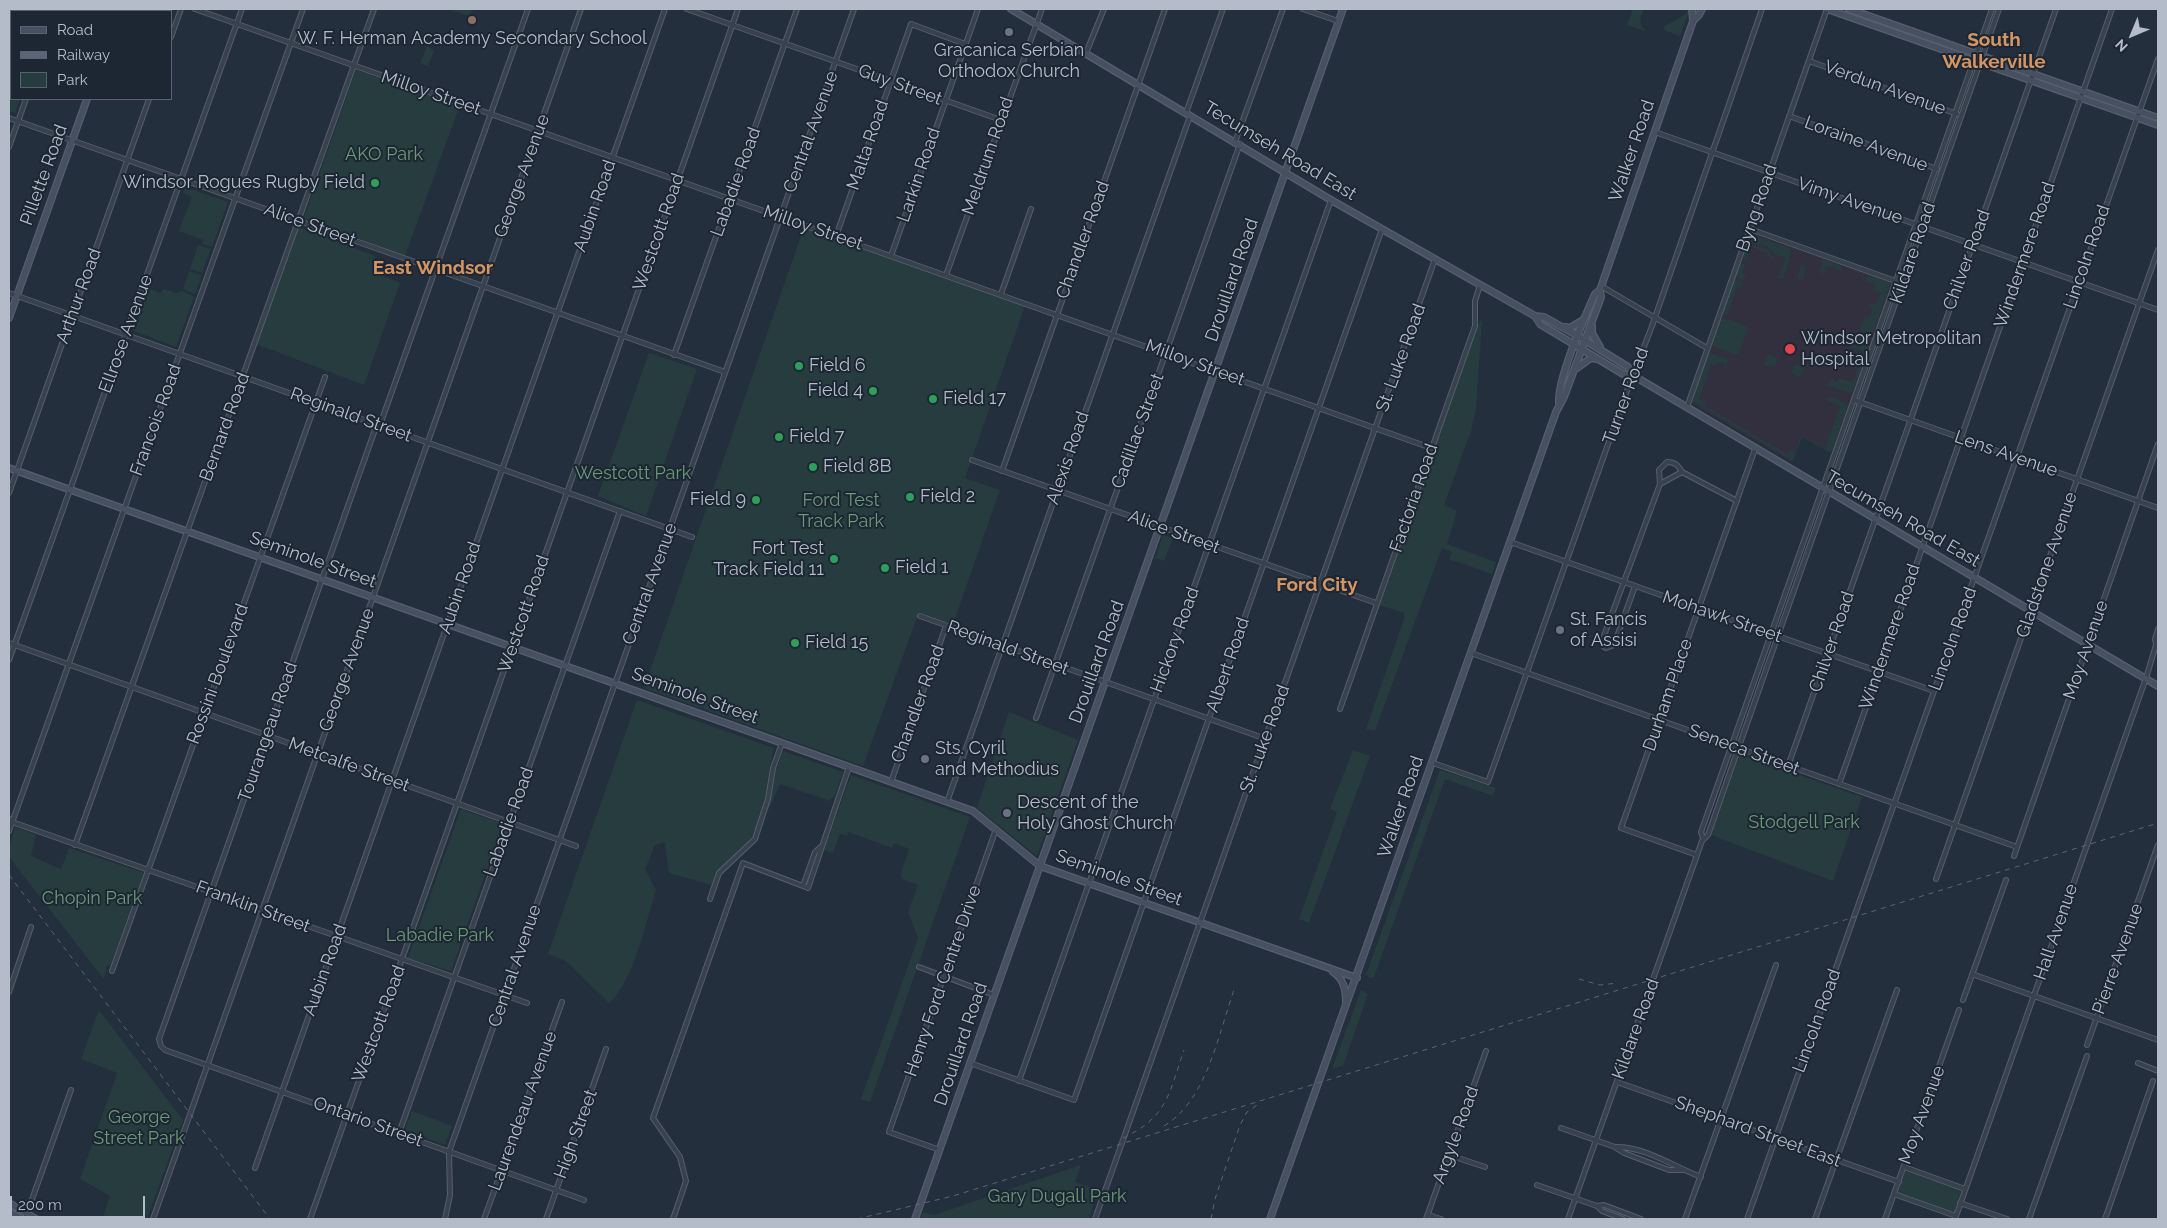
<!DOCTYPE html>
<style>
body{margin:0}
#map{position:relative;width:2167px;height:1228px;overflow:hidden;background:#242f3e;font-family:Raleway,sans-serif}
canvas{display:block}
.frame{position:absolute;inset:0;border:10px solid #b4bcc9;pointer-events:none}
.legend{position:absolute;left:10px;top:10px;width:162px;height:90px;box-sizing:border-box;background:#1d2633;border:1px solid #59626f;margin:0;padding:6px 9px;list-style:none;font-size:15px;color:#b4bcc9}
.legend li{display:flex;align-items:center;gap:10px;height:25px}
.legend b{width:25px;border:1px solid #59626f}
.north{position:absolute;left:2107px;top:10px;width:50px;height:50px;-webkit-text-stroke:4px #1d2633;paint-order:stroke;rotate:225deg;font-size:14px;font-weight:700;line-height:20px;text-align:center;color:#b4bcc9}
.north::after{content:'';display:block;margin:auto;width:18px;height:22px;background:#b4bcc9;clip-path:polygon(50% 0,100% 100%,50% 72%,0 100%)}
.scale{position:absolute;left:10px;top:1196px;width:135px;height:22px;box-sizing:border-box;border:2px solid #b4bcc9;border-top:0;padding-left:6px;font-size:15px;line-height:18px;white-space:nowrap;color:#b4bcc9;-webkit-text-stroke:4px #1d2633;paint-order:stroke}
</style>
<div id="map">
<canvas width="2167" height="1228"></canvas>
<div class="frame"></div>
<ul class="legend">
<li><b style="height:6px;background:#465061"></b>Road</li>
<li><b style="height:6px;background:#5a6575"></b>Railway</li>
<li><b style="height:14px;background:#263c3f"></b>Park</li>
</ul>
<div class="north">N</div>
<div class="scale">200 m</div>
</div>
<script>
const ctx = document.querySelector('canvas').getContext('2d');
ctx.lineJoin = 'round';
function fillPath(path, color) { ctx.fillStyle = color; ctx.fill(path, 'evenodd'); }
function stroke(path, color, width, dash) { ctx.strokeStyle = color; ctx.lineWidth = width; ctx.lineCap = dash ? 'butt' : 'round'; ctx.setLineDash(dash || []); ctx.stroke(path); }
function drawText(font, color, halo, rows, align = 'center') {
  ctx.font = font + ' Raleway,sans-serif'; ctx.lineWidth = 4; ctx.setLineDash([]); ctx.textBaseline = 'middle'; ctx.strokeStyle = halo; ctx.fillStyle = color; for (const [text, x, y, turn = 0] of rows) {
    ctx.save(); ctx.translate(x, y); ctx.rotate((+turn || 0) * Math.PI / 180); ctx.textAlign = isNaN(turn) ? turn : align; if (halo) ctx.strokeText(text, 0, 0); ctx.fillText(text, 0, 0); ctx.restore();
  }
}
const medical = new Path2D(`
 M 1754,234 L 1889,281 L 1892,285 L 1833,453 L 1801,435 L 1792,462 L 1691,403 L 1750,236 Z`);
const green = new Path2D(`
 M 9,9 L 25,11 L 11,11 L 11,99 L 20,99 L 15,113 L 9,111 Z
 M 448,9 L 473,9 L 470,16 Z
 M 1633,9 L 1644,9 C 1640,18 1638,26 1648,32 L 1627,25 Z
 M 1690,9 L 1680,36 L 1664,30 L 1665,26 L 1683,16 Z
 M 427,46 L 434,51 L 428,66 L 420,63 Z
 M 356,70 L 460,105 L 405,256 L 304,218 Z
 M 185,187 L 228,202 L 212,247 L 202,244 L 203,240 L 179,231 L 192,197 L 183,193 Z
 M 298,227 L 375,256 L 372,271 L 400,283 L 364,385 L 256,344 Z
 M 804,227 L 1025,306 L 965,478 L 1000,490 L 953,624 L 919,612 L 863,766 L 644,688 Z
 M 1753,235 L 1792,249 L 1783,279 L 1775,277 L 1779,276 L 1786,258 L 1777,255 L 1765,245 L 1750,243 Z
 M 198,245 L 211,249 L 202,273 L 190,269 Z
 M 1747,247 C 1759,246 1769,247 1774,259 L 1770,258 L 1767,253 L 1752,247 L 1747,260 L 1743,255 Z
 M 1821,259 L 1842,266 L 1841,271 L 1827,266 L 1824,274 L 1819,272 L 1823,262 L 1820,261 Z
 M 1743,264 L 1745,265 L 1742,273 L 1746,275 L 1744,280 L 1738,278 L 1736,275 L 1740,265 Z
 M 1801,265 L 1807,267 L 1803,280 L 1798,278 L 1796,283 Z
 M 189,271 L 202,275 L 195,294 L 183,289 Z
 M 1868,275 L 1888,282 L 1890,285 L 1863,360 L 1861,359 L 1863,351 L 1850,347 L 1851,344 L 1856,346 L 1860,337 L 1863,337 L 1864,332 L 1860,330 L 1865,316 L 1869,317 L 1873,308 L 1869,306 L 1870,303 L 1876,305 L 1881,293 L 1874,290 L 1875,285 L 1865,281 Z
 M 1737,280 L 1743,282 L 1741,288 L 1737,287 L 1727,316 L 1723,312 L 1733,282 Z
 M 149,289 L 161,293 L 163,289 L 177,293 L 182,291 L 194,297 L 176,347 L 134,331 Z
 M 1724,318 L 1746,326 L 1748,330 L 1739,353 L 1737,355 L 1715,347 L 1712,344 L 1720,320 Z
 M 1480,320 L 1482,322 L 1476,409 L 1471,431 L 1444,505 L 1457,511 L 1447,544 L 1496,562 L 1492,574 L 1449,559 L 1452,552 L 1442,548 L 1375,731 L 1366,729 L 1404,619 L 1404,613 L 1380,605 Z
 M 649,353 L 697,369 L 646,516 L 598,496 Z
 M 1708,354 L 1713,354 L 1728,359 L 1726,368 L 1724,368 L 1725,364 L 1718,362 L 1716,365 L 1711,364 L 1699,399 L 1706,401 L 1704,405 L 1788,455 L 1790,450 L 1795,453 L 1801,435 L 1825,448 L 1840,406 L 1824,399 L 1831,397 L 1846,403 L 1848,406 L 1831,453 L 1802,437 L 1793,461 L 1692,401 Z
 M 1768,354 L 1778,358 L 1775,366 L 1764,365 Z
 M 1795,364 L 1804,367 L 1800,378 L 1792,372 Z
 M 1859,364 L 1862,365 L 1852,393 L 1826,386 L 1832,379 L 1837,381 L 1838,378 L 1853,383 Z
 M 1163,535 L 1173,538 L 1164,561 L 1155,558 Z
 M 637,700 L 774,748 C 767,774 766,817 751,838 C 739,857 722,861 712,885 L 669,873 L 665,842 L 655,845 L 645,869 L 656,890 C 646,921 633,983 609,1003 L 566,961 L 548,954 Z
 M 1009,712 L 1078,740 L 1037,856 L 977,808 Z
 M 1353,750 L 1370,756 L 1309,923 L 1299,919 L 1337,812 L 1330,809 Z
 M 783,751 L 843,772 L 835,795 L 830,801 L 780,784 L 768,811 L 776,770 Z
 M 1740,754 L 1862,797 L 1833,881 L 1711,835 Z
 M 1440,770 L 1496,788 L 1493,796 L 1445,779 L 1374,977 L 1371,978 L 1366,975 L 1367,972 Z
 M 851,775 L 970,817 L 870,1102 L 861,1099 L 918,938 L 908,912 L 918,885 L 902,879 L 901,873 L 909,849 L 894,843 L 892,848 L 848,832 L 847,836 L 840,834 L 833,853 L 824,850 Z
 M 461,809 L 503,824 L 451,971 L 408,958 Z
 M 15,827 L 36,835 L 31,856 L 61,869 L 69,848 L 144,873 L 111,964 L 106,967 L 105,976 L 103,978 L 9,857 L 9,849 Z
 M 1361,990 L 1368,994 L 1343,1066 L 1332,1069 Z
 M 99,1010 L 183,1120 L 147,1219 L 102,1219 L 110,1196 L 80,1179 L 117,1073 L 81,1059 Z
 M 412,1111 L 452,1126 L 445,1145 L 405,1130 Z
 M 1081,1165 L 1075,1182 L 1098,1190 L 1089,1219 L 920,1219 L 923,1212 L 934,1215 Z
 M 1905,1171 L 1961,1190 L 1954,1213 L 1898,1194 Z`);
const street = new Path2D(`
 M 195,9 L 1431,448
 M 687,9 L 1001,120
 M 1303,9 L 1338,21
 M 57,11 L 58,9
 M 171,37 L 181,9
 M 1086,53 L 1104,9
 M 1809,61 L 1957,114
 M 1186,113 L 1223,9
 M 1789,116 L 1937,169
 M 9,118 L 725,372
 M 1655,132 L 2158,310
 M 1235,142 L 1283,9
 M 9,147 L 26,99
 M 1750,229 L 1898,282
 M 836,236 L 911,24 L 965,44
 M 891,256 L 978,9
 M 946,275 L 1042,9
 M 1601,286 L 1707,348
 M 9,293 L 692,537
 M 1001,294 L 1031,209
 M 674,355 L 797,9
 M 1854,400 L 2158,508
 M 1687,407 L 1827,9
 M 377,424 L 159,1039 L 161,1046 L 165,1050 L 584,1200
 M 380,425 L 528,9
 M 972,460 L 1376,603
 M 1002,471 L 1165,9
 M 1660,484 L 1659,470 L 1667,462 C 1675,462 1678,465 1682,472
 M 9,493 L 149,99
 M 1510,542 L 1934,691
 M 1635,586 L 1614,645 L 1606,648 L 1604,647 L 1602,641 L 1660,484 L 1682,472 L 1737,501
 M 920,616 L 1266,739
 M 9,643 L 576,846
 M 1471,653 L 2017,847
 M 9,660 L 242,9
 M 1340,709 L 1475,326 L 1475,301 L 1480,285
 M 1036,718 L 1240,144
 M 1433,763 L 1488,782 L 1628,388 L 1652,326 L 1762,9
 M 1788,766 L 2056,9
 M 891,782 L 946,626
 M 1839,784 L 2112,9
 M 947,802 L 1190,116
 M 9,819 L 12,822 L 527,1003
 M 9,831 L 303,9
 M 1703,838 L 1701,832 L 1992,9
 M 75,845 L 374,9
 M 1697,855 L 1621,828 L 1755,449
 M 2014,856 L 2158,444
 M 1936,879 L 2158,250
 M 803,886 L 815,852 L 822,846
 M 710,899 L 719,873 L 755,839 L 768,799 L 773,768 L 782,743
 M 919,967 L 994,995
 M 112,971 L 325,377
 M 1972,974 L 2158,1040
 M 9,992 L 31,927
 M 1963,1000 L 2006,880
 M 2087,1045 L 2158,845
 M 970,1063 L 1074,1100 L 1382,229
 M 2138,1063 L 2158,1071
 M 1019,1081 L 1331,200
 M 1617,1082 L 1899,1182
 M 1561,1128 L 1615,1147 L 1624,1153 L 1669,1170 L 1683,1170
 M 399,1133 L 620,511
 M 1617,1147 C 1646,1147 1674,1167 1701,1177
 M 940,1150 L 889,1132 L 996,829
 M 1449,1155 L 1485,1167
 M 1904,1167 L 1965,1189
 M 255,1168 L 665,9
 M 1537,1185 L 1597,1206 L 1604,1205 L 1641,1219
 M 1894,1194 L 1956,1216
 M 1960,1203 L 2007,1219
 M 1597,1206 L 1602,1211 L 1623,1219
 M 1428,1215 L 1441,1219
 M 25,1219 L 71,1090
 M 153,1219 L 581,9
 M 310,1219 L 738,9
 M 445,1219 L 450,1195 L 449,1152 L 854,9
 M 484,1219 L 562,1002
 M 546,1219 L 606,1049
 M 673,1219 L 686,1181 L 680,1157 L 653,1118 L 743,863 L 808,888 L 849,767
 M 1095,1219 L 1435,259
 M 1426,1219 L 1486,1051
 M 1568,1219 L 1702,841 L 1708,835 L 1743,735 L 1999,9
 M 1685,1219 L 1776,965
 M 1747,1219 L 2158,59
 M 1815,1219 L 1897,990
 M 1885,1219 L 1959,1010
 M 1955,1219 L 2146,678 L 2156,645 L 2155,639 L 2158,629
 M 2029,1219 L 2087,1056
 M 2105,1219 L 2153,1081`);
const secondary = new Path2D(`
 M 1011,9 L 1331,200 L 1535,316 L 1540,324 L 1623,374 L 1634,376 L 2158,686
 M 1692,9 L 1693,21
 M 1827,9 L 2158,125
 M 1849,9 L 2158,118
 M 118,11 L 119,9
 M 1535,316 L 1544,317 L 1578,336 L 1628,367 L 1634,376
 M 9,318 L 87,99
 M 1592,326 L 1592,333 L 1600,347
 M 1565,327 L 1570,328 L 1583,320
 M 1577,368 L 1591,358 L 1597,359
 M 1559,404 C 1557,379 1584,319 1595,294 L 1600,290
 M 9,468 L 973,811 L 1040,866 L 1357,978
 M 1333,972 C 1344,979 1346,990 1346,1003
 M 9,1203 L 36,1219
 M 9,1212 L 22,1219
 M 915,1219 L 1343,9
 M 1270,1219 L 1556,412 L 1564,397 L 1601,297 L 1600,290 L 1693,21 L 1699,15 L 1702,9`);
const rail = new Path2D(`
 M 9,875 L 270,1219
 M 1579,979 L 1600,985 L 1618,983
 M 1164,1126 C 1207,1100 1218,1035 1234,990
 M 1123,1138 C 1168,1117 1169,1093 1184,1050
 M 857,1219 L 953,1196 L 2158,823
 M 1211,1219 L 1215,1199 L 1240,1125 L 1247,1112 L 1260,1103`);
const markers = [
 [472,20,5,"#8d6e63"],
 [1009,32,5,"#6b7280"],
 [375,183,5,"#2e9e5b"],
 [1790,349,6,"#e0444e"],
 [799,366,5,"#2e9e5b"],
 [873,391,5,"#2e9e5b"],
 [933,399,5,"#2e9e5b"],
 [779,437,5,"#2e9e5b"],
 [813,467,5,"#2e9e5b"],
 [910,497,5,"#2e9e5b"],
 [756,500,5,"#2e9e5b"],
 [834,559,5,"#2e9e5b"],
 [885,568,5,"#2e9e5b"],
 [1560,630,5,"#6b7280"],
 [795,643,5,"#2e9e5b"],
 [925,759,5,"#6b7280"],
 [1007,813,5,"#6b7280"]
];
const poiNames = [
 ["W. F. Herman Academy Secondary School",472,39,"center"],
 ["Gracanica Serbian",1009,51,"center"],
 ["Orthodox Church",1009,72,"center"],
 ["Windsor Rogues Rugby Field",365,183,"right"],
 ["Windsor Metropolitan",1801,339],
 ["Hospital",1801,360],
 ["Field 6",809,366],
 ["Field 4",863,391,"right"],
 ["Field 17",943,399],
 ["Field 7",789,437],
 ["Field 8B",823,467],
 ["Field 2",920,497],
 ["Field 9",746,500,"right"],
 ["Fort Test",824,549,"right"],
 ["Track Field 11",824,570,"right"],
 ["Field 1",895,568],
 ["St. Fancis",1570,620],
 ["of Assisi",1570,641],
 ["Field 15",805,643],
 ["Sts. Cyril",935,749],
 ["and Methodius",935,770],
 ["Descent of the",1017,803],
 ["Holy Ghost Church",1017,824]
];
const streetNames = [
 ["Guy Street",900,85,20],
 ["Verdun Avenue",1885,88,20],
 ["Milloy Street",431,93,19],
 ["Central Avenue",811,132,-70],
 ["Loraine Avenue",1866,144,20],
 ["Malta Road",868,145,-71],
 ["Tecumseh Road East",1280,151,31],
 ["Walker Road",1632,151,-71],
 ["Meldrum Road",988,156,-71],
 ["Pillette Road",44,175,-70],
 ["Larkin Road",919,175,-71],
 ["George Avenue",522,176,-70],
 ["Labadie Road",736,182,-70],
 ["Vimy Avenue",1850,201,19],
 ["Aubin Road",595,206,-71],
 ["Byng Road",1757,208,-71],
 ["Alice Street",310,225,20],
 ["Milloy Street",813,228,19],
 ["Westcott Road",659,232,-71],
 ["Chandler Road",1083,240,-70],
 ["Kildare Road",1913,253,-71],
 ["Windermere Road",2025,255,-71],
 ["Lincoln Road",2087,257,-71],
 ["Chilver Road",1967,260,-70],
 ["Drouillard Road",1232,280,-71],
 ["Arthur Road",79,296,-70],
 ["Ellrose Avenue",126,334,-70],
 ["St. Luke Road",1401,358,-70],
 ["Milloy Street",1195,363,20],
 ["Turner Road",1626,396,-70],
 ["Reginald Street",351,415,20],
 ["Francois Road",156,420,-70],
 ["Bernard Road",225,427,-70],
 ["Cadillac Street",1138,431,-70],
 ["Lens Avenue",2006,454,19],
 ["Alexis Road",1068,458,-71],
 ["Factoria Road",1414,498,-71],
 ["Tecumseh Road East",1903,519,30],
 ["Alice Street",1174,532,20],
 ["Seminole Street",313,560,20],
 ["Gladstone Avenue",2047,565,-71],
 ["Central Avenue",650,584,-70],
 ["Aubin Road",460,588,-71],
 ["Westcott Road",524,614,-71],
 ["Mohawk Street",1722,617,19],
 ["Windermere Road",1890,637,-71],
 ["Lincoln Road",1953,639,-70],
 ["Hickory Road",1175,640,-70],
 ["Chilver Road",1832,642,-71],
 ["Reginald Street",1008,648,20],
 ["Moy Avenue",2086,650,-71],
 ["Drouillard Road",1097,662,-70],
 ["Albert Road",1228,665,-71],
 ["George Avenue",347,670,-70],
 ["Rossini Boulevard",218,674,-70],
 ["Durham Place",1668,695,-71],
 ["Seminole Street",695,696,20],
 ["Chandler Road",918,704,-70],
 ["Tourangeau Road",268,732,-71],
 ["St. Luke Road",1265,739,-70],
 ["Seneca Street",1744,750,20],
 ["Metcalfe Street",349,765,20],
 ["Walker Road",1401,807,-71],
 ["Labadie Road",509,822,-70],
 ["Seminole Street",1119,878,20],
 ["Franklin Street",253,907,20],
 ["Hall Avenue",2056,932,-71],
 ["Pierre Avenue",2118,959,-70],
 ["Central Avenue",515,966,-71],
 ["Aubin Road",325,970,-70],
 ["Henry Ford Centre Drive",943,981,-71],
 ["Lincoln Road",1817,1021,-70],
 ["Westcott Road",379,1024,-70],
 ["Kildare Road",1636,1029,-70],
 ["Drouillard Road",961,1044,-71],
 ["Laurendeau Avenue",523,1111,-70],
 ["Moy Avenue",1922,1115,-70],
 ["Ontario Street",368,1122,20],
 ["Shephard Street East",1758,1132,20],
 ["High Street",576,1134,-70],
 ["Argyle Road",1456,1135,-70]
];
const parkNames = [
 ["AKO Park",384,155],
 ["Westcott Park",633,474],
 ["Ford Test",841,501],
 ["Track Park",841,522],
 ["Stodgell Park",1804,823],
 ["Chopin Park",92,899],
 ["Labadie Park",440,936],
 ["George",139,1118],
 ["Street Park",139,1139],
 ["Gary Dugall Park",1057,1197]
];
const neighbourhoodNames = [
 ["South",1994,40],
 ["Walkerville",1994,62],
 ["East Windsor",433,268],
 ["Ford City",1317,585]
];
fillPath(medical, '#32303f');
fillPath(green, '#263c3f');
stroke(street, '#565f6c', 6);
stroke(secondary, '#565f6c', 8);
stroke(street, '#38414e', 4);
stroke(secondary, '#465061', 5.5);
stroke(rail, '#5a6575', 1, [5, 5]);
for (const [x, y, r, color] of markers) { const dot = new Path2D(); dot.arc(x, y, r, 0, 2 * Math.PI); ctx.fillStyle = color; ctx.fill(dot); stroke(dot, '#1d2633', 2); }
drawText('18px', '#b4bcc9', '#1d2633', poiNames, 'left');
drawText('18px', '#b4bcc9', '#1d2633', streetNames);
drawText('18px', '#6b9a76', '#1d2633', parkNames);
drawText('bold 19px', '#d59563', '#1d2633', neighbourhoodNames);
</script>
